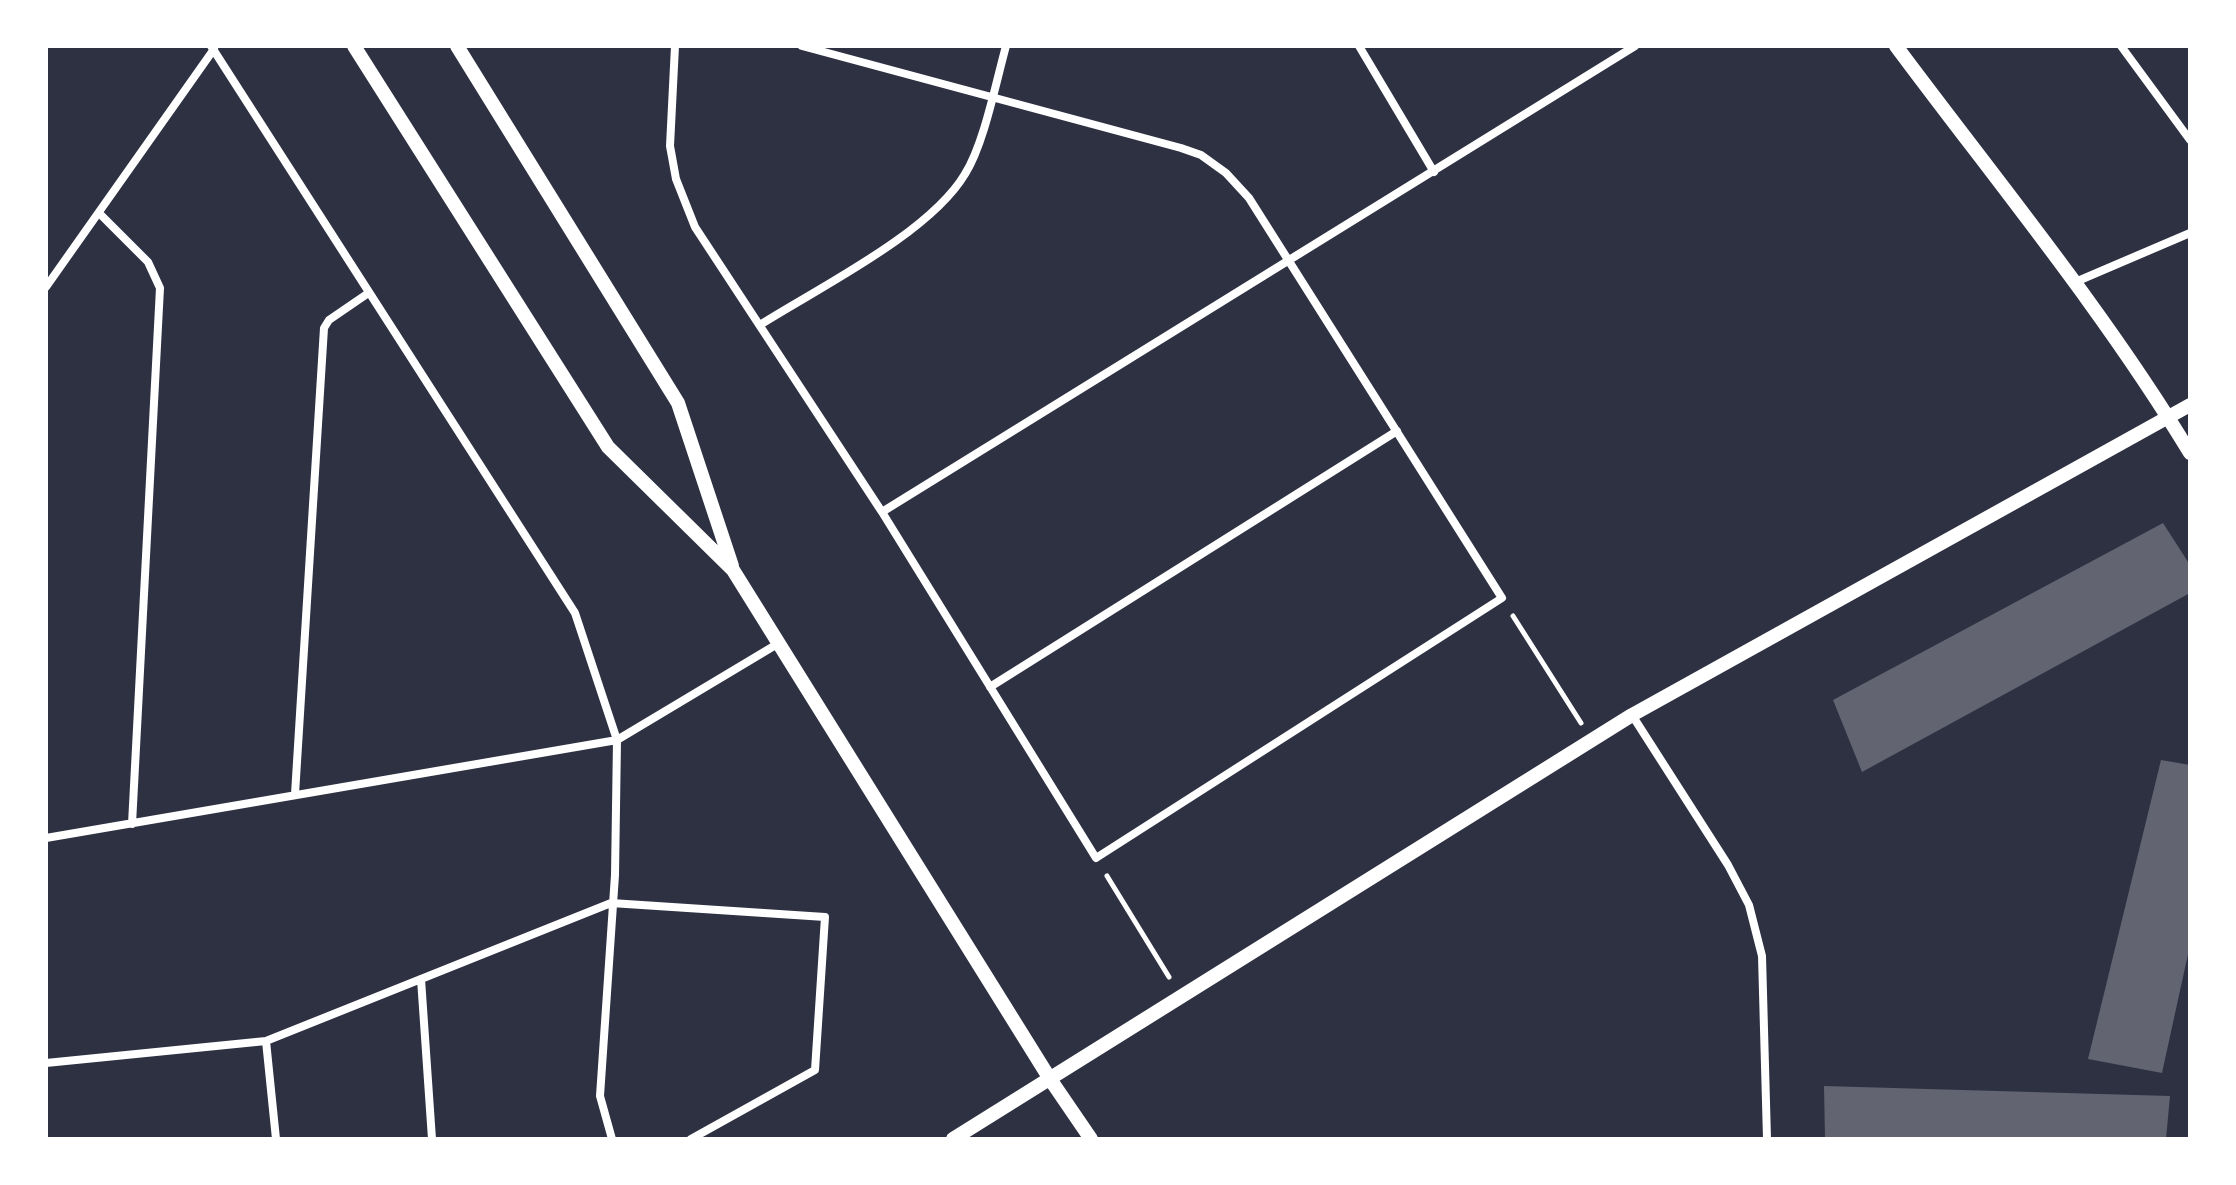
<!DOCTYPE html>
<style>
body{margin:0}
#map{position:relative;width:2236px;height:1185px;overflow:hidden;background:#2d3142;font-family:"Nunito Sans",sans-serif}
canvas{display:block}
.frame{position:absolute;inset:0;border:48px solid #fff;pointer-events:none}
</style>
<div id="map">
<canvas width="2236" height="1185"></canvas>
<div class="frame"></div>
</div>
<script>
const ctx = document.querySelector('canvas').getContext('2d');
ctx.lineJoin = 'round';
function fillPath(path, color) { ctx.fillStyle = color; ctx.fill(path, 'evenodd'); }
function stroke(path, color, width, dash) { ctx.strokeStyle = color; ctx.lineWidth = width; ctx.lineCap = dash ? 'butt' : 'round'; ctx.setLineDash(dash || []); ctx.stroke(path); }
const building = new Path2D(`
 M 2163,523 L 2190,565 L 2190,593 L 1862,772 L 1833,700 Z
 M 2161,760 L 2190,765 L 2190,945 L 2162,1073 L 2088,1059 Z
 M 1824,1086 L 2170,1096 L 2166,1139 L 1825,1139 Z`);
const path = new Path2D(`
 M 1513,616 L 1581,723
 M 1107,876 L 1169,977`);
const minor = new Path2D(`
 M 211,46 L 575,613 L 617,740 L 615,875 L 600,1096 L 612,1139
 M 675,46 L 670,146 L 676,179 L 695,227 L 882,512 L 1096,858 L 1502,598 L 1249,198 L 1226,173 L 1201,155 L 1181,148 L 802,46
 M 1359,46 L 1434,172
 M 2121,46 L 2190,140
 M 100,214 L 148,262 L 160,288 L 132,824
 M 2073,283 L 2190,233
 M 46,287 L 214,49
 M 760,325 C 820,287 930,233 965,174 C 984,144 996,82 1006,46
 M 882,512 L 1635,46
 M 990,687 L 1397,431
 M 1632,715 L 1728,865 L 1749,905 L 1762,956 L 1767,1139
 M 295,794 L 324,328 L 329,320 L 367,294
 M 46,838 L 617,740 L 779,643
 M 421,979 L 432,1139
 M 266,1041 L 276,1139
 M 46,1063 L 266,1041 L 611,903 L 825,917 L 815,1070 L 691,1139`);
const tertiary = new Path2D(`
 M 354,46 L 608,447 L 733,570 L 1050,1079 L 1091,1139
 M 457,46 L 678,403 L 732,566
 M 1896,46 C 1995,179 2105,312 2190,453
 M 953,1139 L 1632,715 L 2190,405`);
fillPath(building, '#626471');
stroke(path, '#fff', 5);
stroke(minor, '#fff', 8);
stroke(tertiary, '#fff', 14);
</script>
